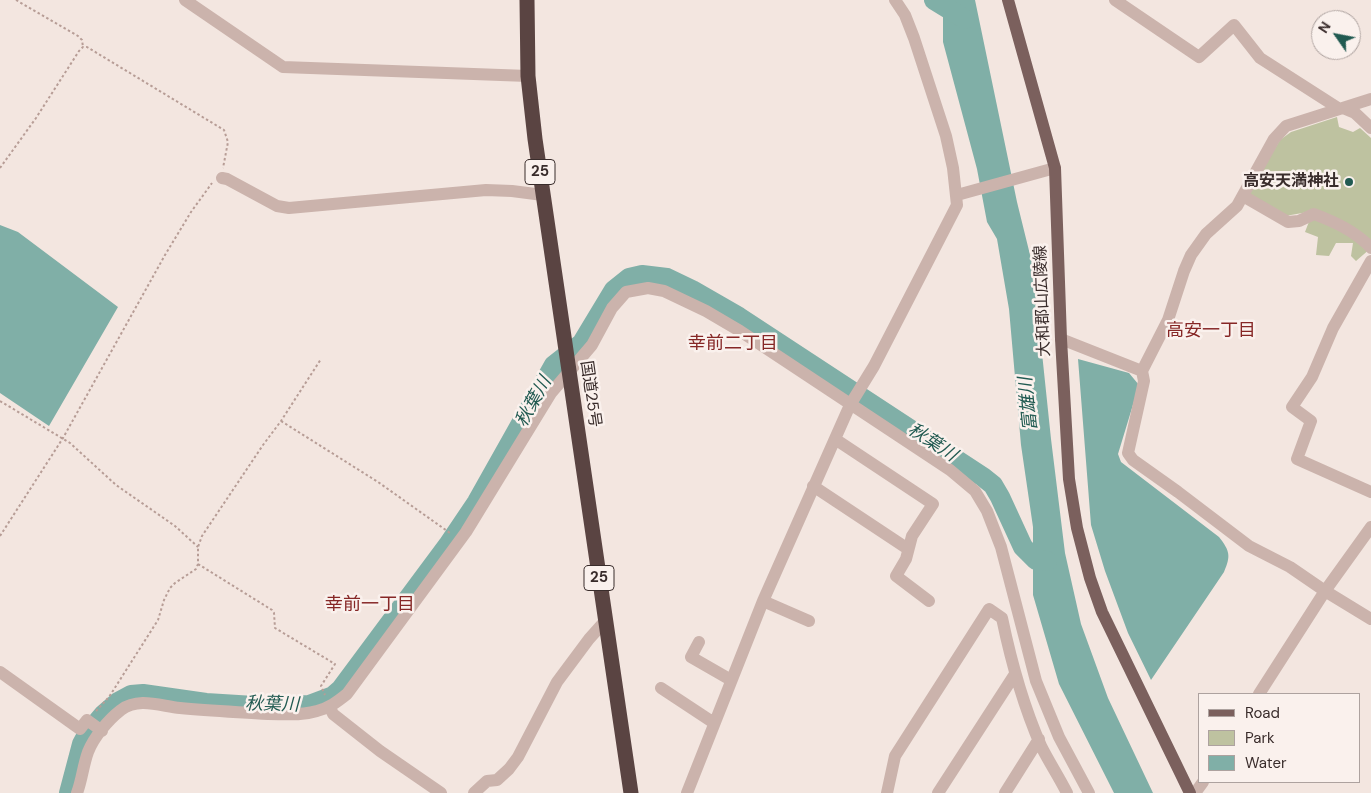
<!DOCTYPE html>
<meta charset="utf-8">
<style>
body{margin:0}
#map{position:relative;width:1371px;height:793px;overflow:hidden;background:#f3e6e0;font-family:"DM Sans",sans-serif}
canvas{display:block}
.legend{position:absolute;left:1198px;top:693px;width:162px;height:90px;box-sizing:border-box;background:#faf1ed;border:1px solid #ada29f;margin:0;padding:6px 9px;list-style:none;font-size:15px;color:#392c2b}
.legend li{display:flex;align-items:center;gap:10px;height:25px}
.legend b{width:25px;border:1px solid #ada29f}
.north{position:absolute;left:1311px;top:10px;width:50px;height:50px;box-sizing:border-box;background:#faf1ed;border:1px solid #ada29f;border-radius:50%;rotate:303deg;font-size:14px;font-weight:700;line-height:20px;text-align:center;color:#392c2b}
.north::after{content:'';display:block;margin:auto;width:18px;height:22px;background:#215a51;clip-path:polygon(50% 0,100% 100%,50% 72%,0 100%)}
</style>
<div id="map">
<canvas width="1371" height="793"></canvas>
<ul class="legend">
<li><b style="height:6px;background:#7b605d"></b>Road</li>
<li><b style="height:14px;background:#bec2a0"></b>Park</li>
<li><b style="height:14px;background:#80afa7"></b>Water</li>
</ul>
<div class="north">N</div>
</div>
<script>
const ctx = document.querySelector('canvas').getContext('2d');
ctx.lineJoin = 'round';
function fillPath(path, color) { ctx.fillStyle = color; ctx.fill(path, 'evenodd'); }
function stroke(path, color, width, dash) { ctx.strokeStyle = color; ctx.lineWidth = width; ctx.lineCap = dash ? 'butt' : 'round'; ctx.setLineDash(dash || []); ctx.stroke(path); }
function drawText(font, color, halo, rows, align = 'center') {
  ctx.font = font + ' "DM Sans","Noto Sans JP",sans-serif'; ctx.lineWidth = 5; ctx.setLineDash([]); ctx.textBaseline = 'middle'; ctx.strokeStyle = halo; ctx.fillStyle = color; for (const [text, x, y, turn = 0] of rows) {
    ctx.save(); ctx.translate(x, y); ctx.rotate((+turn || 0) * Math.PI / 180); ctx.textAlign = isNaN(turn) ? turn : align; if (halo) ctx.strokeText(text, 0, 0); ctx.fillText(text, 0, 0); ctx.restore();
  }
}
const green = new Path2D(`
 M 1337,117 L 1339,127 L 1353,132 L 1360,128 L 1371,138 L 1371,248 L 1356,261 L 1351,256 L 1353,243 L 1336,243 L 1329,256 L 1316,255 L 1318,237 L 1305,232 L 1310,219 L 1308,212 L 1285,216 L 1248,193 L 1280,140 L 1291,132 Z`);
const water = new Path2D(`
 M 943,0 L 975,0 L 1017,202 L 1033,267 L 1051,439 L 1065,553 L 1081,624 L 1108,698 L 1153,793 L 1114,793 L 1059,684 L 1033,595 L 1033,527 L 1021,445 L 1009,309 L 997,239 L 987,222 L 977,169 L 943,42 Z
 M 0,225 L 18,232 L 118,307 L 49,426 L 0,393 Z
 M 1078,359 L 1129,373 L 1139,385 L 1118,454 L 1121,462 L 1219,537 C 1230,551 1231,556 1224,572 L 1151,680 L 1128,633 L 1105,571 L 1091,525 Z`);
const river = new Path2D(`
 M 934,0 L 965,19
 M 69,793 L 82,744 L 88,733 L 104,714 L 118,702 L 131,695 L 143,694 L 206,703 L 270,707 L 309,705 L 333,696 L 341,689 L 448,545 L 477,502 L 554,365 L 582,343 L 614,290 L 629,278 L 642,275 L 667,278 L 692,290 L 739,317 L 983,477 L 993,485 L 1000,497 L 1023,547 L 1036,560 L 1047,561`);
const path = new Path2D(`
 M 16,0 L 78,36 L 82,40 L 83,47
 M 0,168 L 36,118 L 79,51 L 83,47 L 87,47 L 224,130 L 228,142 L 223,168
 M 0,401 L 70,443 L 116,485 L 175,526 L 198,547
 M 281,421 L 378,482 L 450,533
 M 0,536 L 63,438 L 165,255 L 191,212 L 212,183
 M 198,564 L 272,610 L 274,613 L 275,628 L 335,664 L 321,686 L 325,695
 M 96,711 L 109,697 L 158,620 L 164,600 L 170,588 L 175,583 L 196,569 L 198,564 L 198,547 L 202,536 L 263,445 L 281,421 L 321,359`);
const minor = new Path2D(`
 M 185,0 L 283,67 L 528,76
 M 1115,0 L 1199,57 L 1234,25 L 1260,58 L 1338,108
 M 1371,99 L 1286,126 L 1274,139 L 1237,206 L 1206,234 L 1191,255 L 1184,271 L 1168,320 L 1142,371 L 1144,381 L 1128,453 L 1133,460 L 1178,492 L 1249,546 L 1290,567 L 1325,591 L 1371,619
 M 1343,108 L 1355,113 L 1371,128
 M 222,178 L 227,179 L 277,206 L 289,208 L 486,190 L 512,191 L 543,195
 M 957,195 L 1055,168
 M 1243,196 L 1288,222 L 1299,221 L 1314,214 C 1335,222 1355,231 1371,248
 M 1371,261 L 1333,328 L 1312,377 L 1292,407 L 1311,421 L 1297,459 L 1371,492
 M 1061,339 L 1142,371
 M 835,439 L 933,504 L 912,536 L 906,559 L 896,576 L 929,601
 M 813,486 L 908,549
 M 763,601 L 809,621
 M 699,642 L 691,657 L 731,680
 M 0,672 L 80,729 L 87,720 L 102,731
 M 661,688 L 714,723
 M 1259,694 L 1325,591 L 1371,527
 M 330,707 L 333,714 L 380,751 L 441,793
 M 77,793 C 82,780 83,766 88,752 C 94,737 108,720 121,710 C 139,697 160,706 180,708 C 209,711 239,712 268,714 C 284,714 301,716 317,711 C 329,708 337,702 347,694 L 466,532 L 551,393 L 592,345 L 612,308 L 626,292 L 648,288 L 664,291 L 706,311 L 740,331 L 950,470 L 975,491 L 987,511 L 1001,547 L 1036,681 L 1059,737 L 1089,793
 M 474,793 L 487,781 L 497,780 L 509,769 L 518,757 L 557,682 L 589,639 L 606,620
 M 687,793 L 763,601 L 850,405 L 874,366 L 957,205 L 953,168 L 946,136 L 914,38 L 905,15 L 895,0
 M 887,793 L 895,756 L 989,609 L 1002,618 C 1011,661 1023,705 1041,746 C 1049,762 1059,777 1067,793
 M 938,793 L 1015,674
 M 1005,793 L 1039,739
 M 1195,793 L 1203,782`);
const major = new Path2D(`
 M 1008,0 L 1055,168 L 1061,339 L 1069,479 L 1077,528 L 1090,578 L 1102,612 L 1190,793`);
const highway = new Path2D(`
 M 527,0 L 528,76 L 535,139 L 631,793`);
const markers = [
 [1349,182,5,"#215a51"]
];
const shields = [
 [540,172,30],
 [599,578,30]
];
const shieldNames = [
 ["25",540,172],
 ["25",599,578]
];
const poiNames = [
 ["高安天満神社",1339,182]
];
const streetNames = [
 ["大和郡山広陵線",1043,301,-92],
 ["国道25号",590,394,82]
];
const neighbourhoodNames = [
 ["高安一丁目",1211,331],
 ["幸前二丁目",733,344],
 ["幸前一丁目",370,605]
];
const waterNames = [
 ["秋葉川",534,402,-61],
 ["富雄川",1029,404,-96],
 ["秋葉川",932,443,33],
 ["秋葉川",272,705,1]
];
fillPath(green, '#bec2a0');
fillPath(water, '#80afa7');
stroke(river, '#80afa7', 20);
stroke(path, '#b79d96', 2, [2.5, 2.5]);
stroke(minor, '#cbb3ac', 12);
stroke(major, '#7b605d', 12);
stroke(highway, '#5a4442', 15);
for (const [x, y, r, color] of markers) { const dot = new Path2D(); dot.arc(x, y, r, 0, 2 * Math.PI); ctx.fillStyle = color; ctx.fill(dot); stroke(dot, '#faf1ed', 2); }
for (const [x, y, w] of shields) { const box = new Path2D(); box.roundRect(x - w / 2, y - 12.5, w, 25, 4); ctx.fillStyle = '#faf1ed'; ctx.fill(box); stroke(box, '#392c2b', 1); }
drawText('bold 15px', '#392c2b', null, shieldNames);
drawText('bold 16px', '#392c2b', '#faf1ed', poiNames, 'right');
drawText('16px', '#392c2b', '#faf1ed', streetNames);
drawText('18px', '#862726', '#faf1ed', neighbourhoodNames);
drawText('italic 18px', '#215a51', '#faf1ed', waterNames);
</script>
